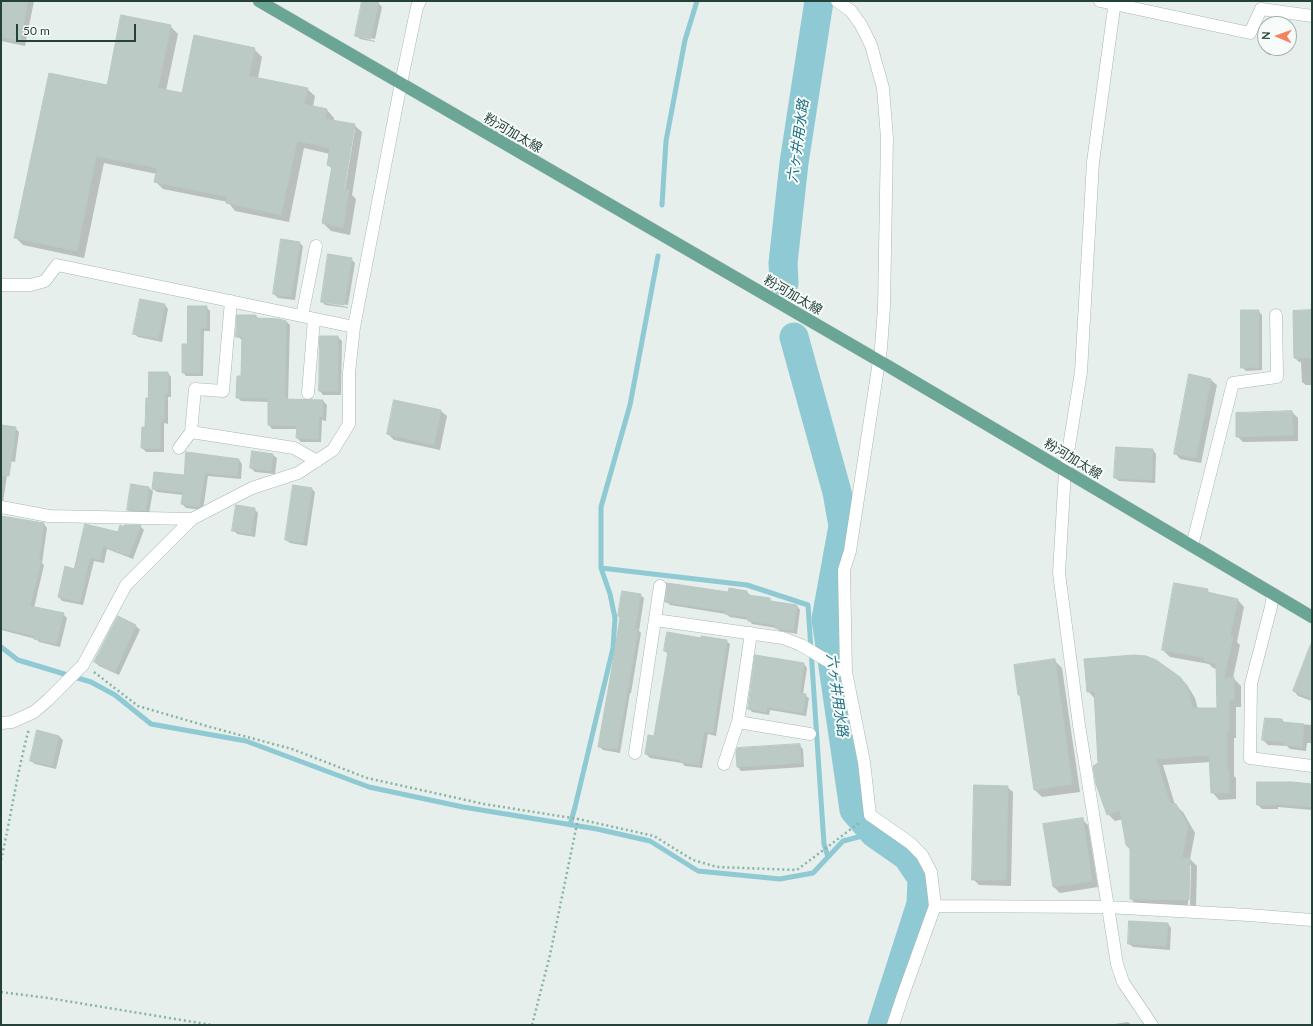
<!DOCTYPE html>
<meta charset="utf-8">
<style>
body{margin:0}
#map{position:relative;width:1313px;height:1026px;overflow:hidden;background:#e6efeb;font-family:Lato,sans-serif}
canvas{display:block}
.frame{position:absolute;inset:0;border:2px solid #24423a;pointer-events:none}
.north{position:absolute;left:1257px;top:16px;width:40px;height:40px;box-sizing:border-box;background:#f7fbf9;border:1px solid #a3b1ad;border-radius:50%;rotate:272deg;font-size:11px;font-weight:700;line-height:16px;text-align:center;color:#24423a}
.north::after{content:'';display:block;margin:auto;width:14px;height:18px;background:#f4845f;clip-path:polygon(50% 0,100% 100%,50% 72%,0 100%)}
.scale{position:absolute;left:16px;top:24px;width:120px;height:18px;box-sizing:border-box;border:2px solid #24423a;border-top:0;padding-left:5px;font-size:12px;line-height:14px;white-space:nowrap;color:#24423a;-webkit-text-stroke:3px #f7fbf9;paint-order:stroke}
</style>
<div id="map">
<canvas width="1313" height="1026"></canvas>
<div class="frame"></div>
<div class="north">N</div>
<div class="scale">50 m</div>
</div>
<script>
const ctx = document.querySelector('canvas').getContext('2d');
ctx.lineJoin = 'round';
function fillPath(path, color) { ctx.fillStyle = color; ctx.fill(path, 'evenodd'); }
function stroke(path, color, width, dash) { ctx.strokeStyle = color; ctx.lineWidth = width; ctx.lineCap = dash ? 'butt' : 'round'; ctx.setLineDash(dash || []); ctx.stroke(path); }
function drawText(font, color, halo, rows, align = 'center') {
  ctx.font = font + ' Lato,"Noto Sans JP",sans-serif'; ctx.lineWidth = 4; ctx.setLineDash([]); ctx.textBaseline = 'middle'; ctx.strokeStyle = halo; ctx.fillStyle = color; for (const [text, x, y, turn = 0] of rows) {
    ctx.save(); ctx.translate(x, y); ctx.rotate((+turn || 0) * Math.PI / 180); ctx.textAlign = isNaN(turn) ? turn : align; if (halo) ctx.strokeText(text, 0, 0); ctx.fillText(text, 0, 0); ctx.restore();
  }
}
const shadow = new Path2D(`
 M 1,1 L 34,1 L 25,46 L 1,41 Z
 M 363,1 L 378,3 L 382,7 L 375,39 L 359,35 L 359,37 L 375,41 L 375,42 L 360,39 L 356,35 Z
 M 170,26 L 178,34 L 166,91 L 183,94 L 254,49 L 262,57 L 258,78 L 307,89 L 315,96 L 313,107 L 327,110 L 334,118 L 334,121 L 354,125 L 362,132 L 352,195 L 356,199 L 350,235 L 331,231 L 323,223 L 332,169 L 328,165 L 330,154 L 304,148 L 289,222 L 235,211 L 228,202 L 163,189 L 155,181 L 157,174 L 104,163 L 84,258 L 23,245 L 15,237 L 108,86 ZM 353,129 L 355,129 L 344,195 L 342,194 Z
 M 299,243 L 303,246 L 295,300 L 278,298 L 274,294 Z
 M 351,259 L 355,263 L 348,305 L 325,301 L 325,303 L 348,307 L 348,308 L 325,305 L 322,301 Z
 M 165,305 L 168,309 L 162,342 L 138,337 L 134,333 Z
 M 206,307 L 210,311 L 210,331 L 204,331 L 203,376 L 186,376 L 183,372 L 188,345 Z
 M 1258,311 L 1262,315 L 1262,370 L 1246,371 L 1242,367 Z
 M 1310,311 L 1312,313 L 1312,385 L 1306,385 L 1302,382 L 1301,362 L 1299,362 L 1295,358 Z
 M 256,316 L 259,319 L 286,321 L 290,325 L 288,400 L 323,401 L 327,405 L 326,421 L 322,420 L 321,442 L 301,442 L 297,438 L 297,429 L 272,429 L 269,425 L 269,402 L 241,401 L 237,397 L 242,377 L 242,340 L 237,336 Z
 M 338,337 L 342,341 L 341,395 L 323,395 L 320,391 Z
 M 168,373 L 171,377 L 171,397 L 168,397 L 168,424 L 164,423 L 164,452 L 146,452 L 142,448 L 142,428 L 146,428 L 149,399 Z
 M 1211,380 L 1217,385 L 1201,463 L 1180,459 L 1175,453 Z
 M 441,411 L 447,416 L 440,450 L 394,440 L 388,434 Z
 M 1292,412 L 1298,418 L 1298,441 L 1243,442 L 1237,436 Z
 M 1,426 L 15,428 L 19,432 L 15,462 L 9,461 L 3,503 L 1,505 Z
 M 1153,450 L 1156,454 L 1155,483 L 1119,481 L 1115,478 Z
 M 273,455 L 277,458 L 275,474 L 255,472 L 251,468 Z
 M 239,460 L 242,464 L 241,479 L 208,476 L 203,510 L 186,508 L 182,504 L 183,495 L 157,492 L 153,489 L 184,476 Z
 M 149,488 L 153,491 L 149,514 L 132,513 L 128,510 Z
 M 312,489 L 315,492 L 307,546 L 290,543 L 286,540 Z
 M 254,509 L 258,513 L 255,537 L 237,534 L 234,530 Z
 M 1,515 L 6,518 L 44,524 L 47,528 L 42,563 L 44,565 L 34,608 L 63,614 L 67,618 L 60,647 L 39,642 L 36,639 L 1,630 Z
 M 86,525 L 119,533 L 125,528 L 140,526 L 144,530 L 133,559 L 107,549 L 104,563 L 94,561 L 83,605 L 62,601 L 59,597 L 75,570 Z
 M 1207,590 L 1211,594 L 1237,599 L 1244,607 L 1237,642 L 1240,645 L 1233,678 L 1241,686 L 1241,707 L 1236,707 L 1236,738 L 1234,738 L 1234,776 L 1236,778 L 1236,799 L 1219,800 L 1212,792 L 1211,762 L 1163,765 L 1175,805 L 1183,812 L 1195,833 L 1190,859 L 1197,866 L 1196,906 L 1138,906 L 1131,899 L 1131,849 L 1123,819 L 1115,821 L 1108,814 L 1099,763 L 1095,699 L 1088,691 L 1180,677 L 1187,685 L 1195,698 L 1198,709 L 1218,709 L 1217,669 L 1213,668 L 1209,664 L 1170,657 L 1163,650 ZM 1189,865 L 1191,865 L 1190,905 L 1188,905 Z
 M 747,592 L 751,596 L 770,599 L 773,603 L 797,606 L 800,610 L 797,634 L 780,631 L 776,628 L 752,624 L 749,620 L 730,617 L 726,614 L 670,605 L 666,601 L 729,593 Z
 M 640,595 L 644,598 L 639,631 L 641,633 L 631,693 L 630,693 L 620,753 L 603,750 L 599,746 L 621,618 Z
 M 118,618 L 136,626 L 140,630 L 119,675 L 99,666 L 95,662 Z
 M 702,639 L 726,641 L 730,644 L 716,736 L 708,734 L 702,768 L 685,766 L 682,763 L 650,758 L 646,754 L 655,738 L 668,654 L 665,651 Z
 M 1054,660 L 1062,668 L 1080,792 L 1042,797 L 1034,789 L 1022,697 L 1019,694 Z
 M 804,664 L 807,668 L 803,694 L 809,698 L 806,716 L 770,710 L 769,715 L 752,712 L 749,708 Z
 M 1312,664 L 1312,701 L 1298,696 L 1294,691 Z
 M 1282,720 L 1285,723 L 1312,725 L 1312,743 L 1307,743 L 1306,751 L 1290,749 L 1287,746 L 1268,745 L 1263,740 Z
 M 59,736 L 63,740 L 56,769 L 35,764 L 31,761 Z
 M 799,745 L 803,749 L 804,767 L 741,771 L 738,767 Z
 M 1312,785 L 1312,810 L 1278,807 L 1278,809 L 1262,809 L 1258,805 Z
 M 1007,787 L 1013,792 L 1011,886 L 979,885 L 973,879 Z
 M 1082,819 L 1088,825 L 1098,887 L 1060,893 L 1054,887 Z
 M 1168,924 L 1171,928 L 1170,950 L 1133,947 L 1129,944 Z
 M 1128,1022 L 1132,1025 L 1108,1025 Z`);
const stream = new Path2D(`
 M 662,205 L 666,141 L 685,40 L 697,1
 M 601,568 L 747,585 L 808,605 L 824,844 L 828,857
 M 1,647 L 18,660 L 91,682 L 115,695 L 151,724 L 246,741 L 369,787 L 463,807 L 597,829 L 650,841 L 698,871 L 780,879 L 813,873 L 843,841 L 874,833
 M 570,825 L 575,807 L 613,648 L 615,618 L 610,594 L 601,568 L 601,507 L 630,405 L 658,256`);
const river = new Path2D(`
 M 784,283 L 783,263 L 794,163 L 819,1
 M 794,337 L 837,492 L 843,526 L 826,619 L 854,810 L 874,833 L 907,856 L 922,878 L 921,904 L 882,1025`);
const building = new Path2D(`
 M 1,1 L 28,1 L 20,41 L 1,37 Z
 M 362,1 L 379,1 L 371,39 L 355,36 Z
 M 121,15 L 171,25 L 158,88 L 182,93 L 194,35 L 255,48 L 249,76 L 308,88 L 304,104 L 327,109 L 325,119 L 355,124 L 344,190 L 349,190 L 343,228 L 322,223 L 332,166 L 327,165 L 330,148 L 297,141 L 281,215 L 226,203 L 228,197 L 154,182 L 157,168 L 96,156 L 77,251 L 14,238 L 49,73 L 107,85 Z
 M 281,239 L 300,242 L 291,297 L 273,294 Z
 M 328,254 L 352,258 L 344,305 L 321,302 Z
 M 140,299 L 165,304 L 158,339 L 133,334 Z
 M 188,306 L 207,306 L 206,328 L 201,328 L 200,373 L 182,373 L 182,344 L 187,344 Z
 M 1241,310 L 1259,310 L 1259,367 L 1241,368 Z
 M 1311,310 L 1312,358 L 1294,358 L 1293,311 Z
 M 237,315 L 256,315 L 256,318 L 279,319 L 286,321 L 285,399 L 323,400 L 323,417 L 319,417 L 318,439 L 296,438 L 297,426 L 268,425 L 268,398 L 236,398 L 237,376 L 241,376 L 242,337 L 236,337 Z
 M 320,336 L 338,336 L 338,391 L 319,391 Z
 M 149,372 L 168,372 L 168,394 L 165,394 L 164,420 L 161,420 L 160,449 L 141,448 L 142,427 L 145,427 L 146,398 L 148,398 Z
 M 1189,374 L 1211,379 L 1196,458 L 1174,454 Z
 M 394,400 L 441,410 L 434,445 L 387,434 Z
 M 1292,411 L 1293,435 L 1236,437 L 1236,413 Z
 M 1,425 L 16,427 L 9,476 L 1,476 Z
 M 1116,447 L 1153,449 L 1152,480 L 1114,478 Z
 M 252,451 L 273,454 L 271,471 L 250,468 Z
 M 186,452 L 239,459 L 237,476 L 205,473 L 199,507 L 181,504 L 183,492 L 152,489 L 154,472 L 184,475 Z
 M 131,484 L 149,487 L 146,511 L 127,510 Z
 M 293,485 L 312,488 L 303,543 L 285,540 Z
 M 236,505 L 255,508 L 251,534 L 232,531 Z
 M 1,516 L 44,523 L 39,560 L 41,561 L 30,606 L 64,613 L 56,644 L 34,639 L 35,636 L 1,628 Z
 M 85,524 L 118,532 L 120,525 L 124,527 L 124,525 L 141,525 L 129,556 L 103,546 L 100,560 L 90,557 L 80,602 L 58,597 L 65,566 L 74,569 Z
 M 667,583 L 728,592 L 729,588 L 747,591 L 747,595 L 770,598 L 770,601 L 797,605 L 793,631 L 775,628 L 775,625 L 748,621 L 748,617 L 725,614 L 725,611 L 665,602 Z
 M 1174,583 L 1208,589 L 1207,592 L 1238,599 L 1230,636 L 1233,637 L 1224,678 L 1234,677 L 1234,700 L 1229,701 L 1229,731 L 1227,731 L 1227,770 L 1229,770 L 1229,793 L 1211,793 L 1209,755 L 1156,759 L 1170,803 L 1176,804 L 1188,825 L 1182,858 L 1190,858 L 1189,900 L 1130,899 L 1130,849 L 1126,845 L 1120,810 L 1107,815 L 1096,784 L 1093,766 L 1098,763 L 1094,691 L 1087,692 L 1084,659 L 1134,655 L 1146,656 L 1156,660 L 1180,677 L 1189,690 L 1192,708 L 1217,708 L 1216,664 L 1204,661 L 1205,658 L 1162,650 Z
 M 622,591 L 641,594 L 635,628 L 638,629 L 634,654 L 617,749 L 598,747 L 613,662 L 620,617 L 618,616 Z
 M 118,616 L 136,625 L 115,672 L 94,662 Z
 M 667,632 L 701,638 L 701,636 L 727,640 L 713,733 L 704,731 L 699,765 L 680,762 L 681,760 L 645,754 L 648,735 L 654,736 L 668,652 L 664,651 Z
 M 1311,644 L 1312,644 L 1312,699 L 1293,691 Z
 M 755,655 L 804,663 L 800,693 L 806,694 L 803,713 L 767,707 L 766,712 L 748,709 Z
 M 1055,659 L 1072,784 L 1034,790 L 1020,695 L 1018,695 L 1014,665 Z
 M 1265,718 L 1282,719 L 1282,722 L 1304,724 L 1302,747 L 1284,745 L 1284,742 L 1262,740 Z
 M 37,730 L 59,736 L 52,766 L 30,761 Z
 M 800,744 L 801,763 L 737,767 L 736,753 L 737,748 Z
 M 1257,782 L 1291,782 L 1312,784 L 1312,807 L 1275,804 L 1275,805 L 1257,805 Z
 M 974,785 L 1008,786 L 1006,880 L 972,880 Z
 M 1083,818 L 1092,881 L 1053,887 L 1043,824 Z
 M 1129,921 L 1168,923 L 1166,946 L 1128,944 Z`);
const path = new Path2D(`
 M 94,672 L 138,706 L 210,727 L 292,749 L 367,778 L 484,804 L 578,819 L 654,836 L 693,860 L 717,867 L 797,870 L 859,823
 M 1,860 C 11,817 17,772 29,729
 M 1,992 L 48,998 L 212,1025
 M 532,1025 L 550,955 L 578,819`);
const minor = new Path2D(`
 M 837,1 L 851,11 L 861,25 L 871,45 L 883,88 L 887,138 L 884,307 L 881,348 L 850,551 L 844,570 L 846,672 L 864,762 L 870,815 L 910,843 L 922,855 L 931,872 L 935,906 L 903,995 L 893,1025
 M 1100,1 L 1250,33 L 1261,9 L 1312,16
 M 1115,1 L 1093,162 L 1081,372 L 1065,471 L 1059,573 L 1079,725 L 1117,964 L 1123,982 L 1152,1025
 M 1,285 L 31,285 L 45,281 L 57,265 L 354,327
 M 302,316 L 316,246
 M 308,393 L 314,319
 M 191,432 L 294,448 L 317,461
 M 179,448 L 191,432 L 195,389 L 223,391 L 231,301
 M 1,507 L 49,516 L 192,519
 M 1192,546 L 1233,383 L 1277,377 L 1276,315
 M 1273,594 L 1271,607 L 1251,684 L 1250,758 L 1312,766
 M 655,620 L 783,638 L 801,645 L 846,672
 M 738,722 L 810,734
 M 1,723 L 12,722 L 34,712 L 48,700 L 83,665 L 126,585 L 192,519 L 252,488 L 298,473 L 333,450 L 349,424 L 349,373 L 354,327 L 401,83 L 417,7 L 420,1
 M 635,753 L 660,586
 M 724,764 L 738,722 L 751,633
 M 935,906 L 1107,907 L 1248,915 L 1312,920`);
const primary = new Path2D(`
 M 259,1 L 888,366 L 1312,617`);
const streetNames = [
 ["粉河加太線",513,133,30],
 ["粉河加太線",793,295,30],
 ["粉河加太線",1073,459,31]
];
const waterNames = [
 ["六ヶ井用水路",798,141,-82],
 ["六ヶ井用水路",837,695,82]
];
fillPath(shadow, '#0003');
stroke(stream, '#8ec9d4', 5);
stroke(river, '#8ec9d4', 29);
fillPath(building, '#bbcac4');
stroke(building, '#b8c9c2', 1);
stroke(minor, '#a8b8b2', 13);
stroke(primary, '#c2cac8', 13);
stroke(path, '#86b3a5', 2.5, [2, 3]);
stroke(minor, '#fff', 12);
stroke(primary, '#6aa596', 12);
drawText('13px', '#24423a', '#f7fbf9', streetNames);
drawText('italic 14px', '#1c6f80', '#f7fbf9', waterNames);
</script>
